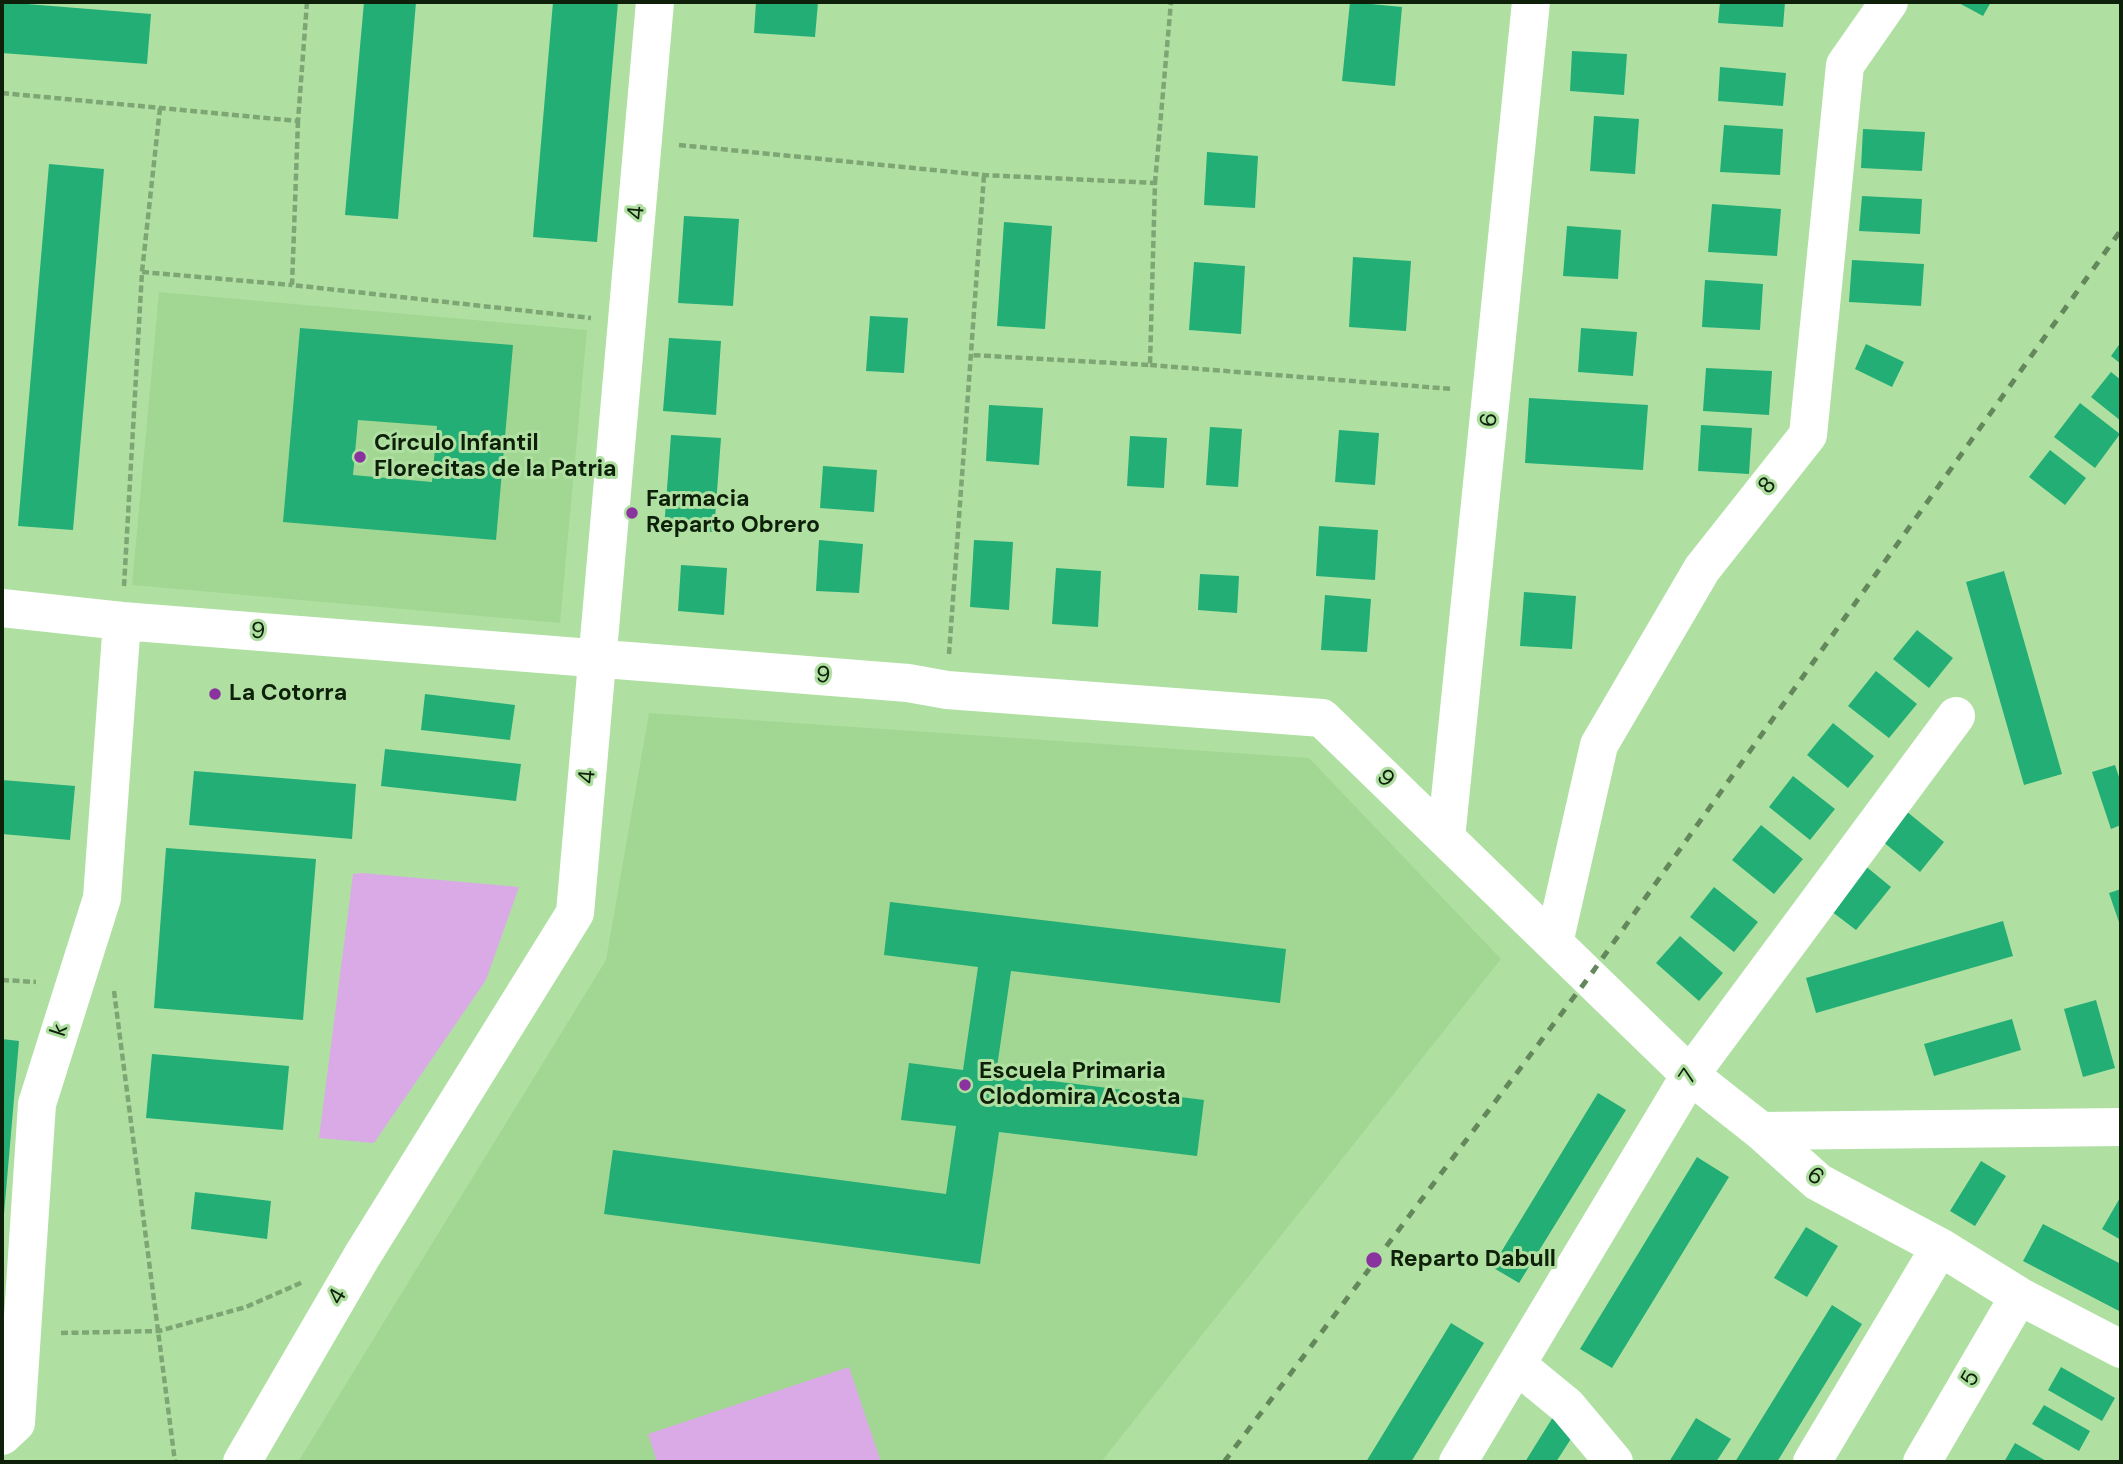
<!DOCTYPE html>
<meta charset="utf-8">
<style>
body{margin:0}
#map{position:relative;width:2123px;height:1464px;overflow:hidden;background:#afe0a2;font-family:"DM Sans",sans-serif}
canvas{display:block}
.frame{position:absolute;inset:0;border:4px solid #0e2009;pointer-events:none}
</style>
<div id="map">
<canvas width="2123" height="1464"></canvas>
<div class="frame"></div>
</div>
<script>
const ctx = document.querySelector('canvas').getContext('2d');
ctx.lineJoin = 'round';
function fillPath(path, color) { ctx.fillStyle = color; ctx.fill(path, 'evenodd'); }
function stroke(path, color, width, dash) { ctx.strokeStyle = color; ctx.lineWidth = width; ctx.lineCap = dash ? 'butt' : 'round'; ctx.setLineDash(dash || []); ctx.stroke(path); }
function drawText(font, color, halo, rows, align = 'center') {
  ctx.font = font + ' "DM Sans",sans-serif'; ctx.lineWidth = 6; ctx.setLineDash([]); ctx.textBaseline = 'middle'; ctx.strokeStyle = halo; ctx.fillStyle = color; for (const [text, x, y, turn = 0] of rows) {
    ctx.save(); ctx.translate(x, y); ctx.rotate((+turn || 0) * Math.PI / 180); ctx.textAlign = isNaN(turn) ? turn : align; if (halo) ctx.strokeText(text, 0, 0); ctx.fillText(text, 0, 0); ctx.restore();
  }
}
const built = new Path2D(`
 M 159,292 L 587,330 L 560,623 L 132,585 Z
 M 649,713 L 1309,758 L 1501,959 L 1101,1462 L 298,1462 L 606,960 Z`);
const green = new Path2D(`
 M 362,873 L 519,887 L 486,980 L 374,1143 L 319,1138 L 353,874 Z
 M 849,1367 L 881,1462 L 657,1462 L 648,1434 Z`);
const building = new Path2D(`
 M 2,2 L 151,14 L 147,64 L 2,53 Z
 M 364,2 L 416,2 L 398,219 L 345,215 Z
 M 553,2 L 618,2 L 597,242 L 533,237 Z
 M 756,2 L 818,2 L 815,37 L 754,33 Z
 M 1350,2 L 1402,7 L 1395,86 L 1342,81 Z
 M 1720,2 L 1785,2 L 1783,27 L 1718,23 Z
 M 1957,2 L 1991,2 L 1983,16 Z
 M 1572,51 L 1627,54 L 1624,95 L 1570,91 Z
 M 1720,67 L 1786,73 L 1783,106 L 1718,101 Z
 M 1594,116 L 1639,119 L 1635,174 L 1590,171 Z
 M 1724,125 L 1783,129 L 1780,175 L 1720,172 Z
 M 1863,129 L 1925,132 L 1922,171 L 1861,168 Z
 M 1207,152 L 1258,156 L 1255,208 L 1204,205 Z
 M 49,164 L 104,169 L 73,530 L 18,526 Z
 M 1862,196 L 1922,199 L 1920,234 L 1859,231 Z
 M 1712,204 L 1781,209 L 1777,256 L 1708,252 Z
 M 684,216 L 739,219 L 733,306 L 678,303 Z
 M 1004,222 L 1052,226 L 1045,329 L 997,326 Z
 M 1567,226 L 1621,230 L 1618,279 L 1563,276 Z
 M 1353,257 L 1411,261 L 1406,331 L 1349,327 Z
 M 1852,260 L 1924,264 L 1921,306 L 1849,302 Z
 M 1194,262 L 1245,266 L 1241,334 L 1189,330 Z
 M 1705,280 L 1763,284 L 1760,330 L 1702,327 Z
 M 870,316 L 908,318 L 904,373 L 866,371 Z
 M 300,328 L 513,345 L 496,540 L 283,522 ZM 358,420 L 437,426 L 432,482 L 353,475 Z
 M 1581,328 L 1637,332 L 1633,376 L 1578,372 Z
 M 669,338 L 721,341 L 716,415 L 663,411 Z
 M 2121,342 L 2121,364 L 2111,356 Z
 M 1866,344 L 1904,362 L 1892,387 L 1855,369 Z
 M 1706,368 L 1772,371 L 1769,415 L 1703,411 Z
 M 2111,372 L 2121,380 L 2121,421 L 2091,397 Z
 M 1529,398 L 1648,405 L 1643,470 L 1525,463 Z
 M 2080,403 L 2120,434 L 2095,468 L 2054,437 Z
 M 989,405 L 1043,408 L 1039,465 L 986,461 Z
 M 1701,425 L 1752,428 L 1749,474 L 1698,471 Z
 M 1210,427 L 1242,429 L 1238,487 L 1206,485 Z
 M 1339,430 L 1379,433 L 1375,485 L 1335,482 Z
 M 671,435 L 721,438 L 714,532 L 664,529 Z
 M 1130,436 L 1167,438 L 1164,488 L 1127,486 Z
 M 2050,450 L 2086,478 L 2065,505 L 2029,477 Z
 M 823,466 L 877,470 L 874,512 L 820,508 Z
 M 1319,526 L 1378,530 L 1375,580 L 1316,576 Z
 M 819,540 L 863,544 L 859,593 L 816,591 Z
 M 974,540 L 1013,542 L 1009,610 L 970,607 Z
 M 681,565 L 727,568 L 724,615 L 678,611 Z
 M 1056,568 L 1101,571 L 1098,627 L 1052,624 Z
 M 2004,571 L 2062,774 L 2024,785 L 1966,582 Z
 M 1200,574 L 1239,576 L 1237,613 L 1198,610 Z
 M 1524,592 L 1576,596 L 1572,649 L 1520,646 Z
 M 1325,595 L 1371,599 L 1367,652 L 1321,650 Z
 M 1917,630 L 1953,658 L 1929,688 L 1893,659 Z
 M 1876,671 L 1917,704 L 1889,738 L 1848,706 Z
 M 425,694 L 515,705 L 510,740 L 421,730 Z
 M 1833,723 L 1874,756 L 1848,788 L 1807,755 Z
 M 385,749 L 521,764 L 516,801 L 381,786 Z
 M 2115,765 L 2121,783 L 2121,825 L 2111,829 L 2092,772 Z
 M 194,771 L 356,784 L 352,839 L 189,825 Z
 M 1793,776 L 1835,809 L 1810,840 L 1769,807 Z
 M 2,780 L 75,786 L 70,840 L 2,834 Z
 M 1906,811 L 1944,842 L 1920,872 L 1882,841 Z
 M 1761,825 L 1803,859 L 1774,894 L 1732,860 Z
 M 166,848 L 316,859 L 303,1020 L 154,1008 Z
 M 1863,864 L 1891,887 L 1856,930 L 1827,908 Z
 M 1714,887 L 1758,922 L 1734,952 L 1690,917 Z
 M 2121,889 L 2121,928 L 2109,893 Z
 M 890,902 L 1286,949 L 1280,1003 L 1011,971 L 996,1074 L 1204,1100 L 1197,1156 L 999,1132 L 980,1264 L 604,1214 L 613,1150 L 946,1194 L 956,1126 L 901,1120 L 909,1063 L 963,1070 L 978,967 L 884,955 Z
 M 2003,921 L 2013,956 L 1816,1013 L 1806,978 Z
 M 1680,936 L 1723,973 L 1699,1001 L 1656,963 Z
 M 2096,1000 L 2115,1068 L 2083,1077 L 2064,1009 Z
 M 2012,1019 L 2021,1050 L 1934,1076 L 1924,1044 Z
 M 2,1039 L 19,1041 L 4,1214 L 2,1214 Z
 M 152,1054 L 289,1066 L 283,1130 L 146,1118 Z
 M 1598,1093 L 1626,1110 L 1519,1283 L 1492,1267 Z
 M 1697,1157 L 1729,1177 L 1612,1368 L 1580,1349 Z
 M 1981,1161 L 2006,1176 L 1975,1226 L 1950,1211 Z
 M 195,1192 L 271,1201 L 267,1239 L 191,1229 Z
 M 2121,1196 L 2121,1240 L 2102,1229 Z
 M 2043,1224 L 2121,1264 L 2121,1312 L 2023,1261 Z
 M 1806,1227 L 1838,1246 L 1807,1297 L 1774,1278 Z
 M 1832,1305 L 1862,1324 L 1777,1462 L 1735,1462 Z
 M 1451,1323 L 1484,1343 L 1411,1462 L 1366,1462 Z
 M 2061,1367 L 2115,1398 L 2102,1421 L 2048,1390 Z
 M 2044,1405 L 2090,1431 L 2079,1451 L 2032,1424 Z
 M 1553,1417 L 1576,1431 L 1556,1462 L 1525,1462 Z
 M 1696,1418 L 1731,1439 L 1716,1462 L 1669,1462 Z
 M 2015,1443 L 2048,1462 L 2004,1462 Z`);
const path = new Path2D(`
 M 2,93 L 298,121 L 307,2
 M 298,121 L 292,285 L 591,318
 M 679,145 L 984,175 L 1155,183 L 1150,365 L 971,355
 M 1155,183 L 1171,2
 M 142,272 L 292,285
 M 1150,365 L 1452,389
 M 124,586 L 142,272 L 160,108
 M 949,654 L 984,175
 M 2,980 L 36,982
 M 114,991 L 175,1462
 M 61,1333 L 159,1331 L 246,1307 L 303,1282`);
const minor = new Path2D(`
 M 2,608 L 122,621 L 908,683 L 947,690 L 1322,718 L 1690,1075 L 1761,1131 L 1818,1182 L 1940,1247 L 2019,1296 L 2121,1349
 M 1446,838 L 1531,2
 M 1554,943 L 1599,745 L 1702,569 L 1808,435 L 1845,65 L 1889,2
 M 1761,1131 L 2121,1127
 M 1517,1365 L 1567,1406 L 1614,1462
 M 2,1436 L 16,1423 L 37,1104 L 102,898 L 122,621
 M 242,1462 L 362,1256 L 575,913 L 655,2
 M 1458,1462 L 1690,1075 L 1956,716
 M 1812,1462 L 1940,1247
 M 1922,1462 L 2019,1296`);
const rail = new Path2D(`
 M 1224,1462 L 1589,977 L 2121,230`);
const markers = [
 [360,457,7,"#8a339f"],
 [632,513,7,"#8a339f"],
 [215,694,7,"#8a339f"],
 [965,1085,7,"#8a339f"],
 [1374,1260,9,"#8a339f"]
];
const streetNames = [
 ["4",637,213,-85],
 ["6",1490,420,-84],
 ["8",1768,486,-51],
 ["9",258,632,4],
 ["9",823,676,5],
 ["4",588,777,-85],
 ["9",1385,779,44],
 ["k",60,1030,-72],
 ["7",1689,1077,-57],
 ["6",1815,1177,37],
 ["4",338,1297,-60],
 ["5",1971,1379,-60]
];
const poiNames = [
 ["Círculo Infantil",374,444],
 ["Florecitas de la Patria",374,470],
 ["Farmacia",646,500],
 ["Reparto Obrero",646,526],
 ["La Cotorra",229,694],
 ["Escuela Primaria",979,1072],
 ["Clodomira Acosta",979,1098],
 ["Reparto Dabull",1390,1260]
];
fillPath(built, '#a1d793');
fillPath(green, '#daaae6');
fillPath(building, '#22ae74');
stroke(path, '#7ea674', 4.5, [7, 3.5]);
stroke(minor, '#fff', 38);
stroke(rail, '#64875b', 5, [9, 9]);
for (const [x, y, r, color] of markers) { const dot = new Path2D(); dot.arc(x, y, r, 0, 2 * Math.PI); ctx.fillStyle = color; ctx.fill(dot); stroke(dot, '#afe0a2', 2.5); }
drawText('23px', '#0e2009', '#afe0a2', streetNames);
drawText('bold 23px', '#0e2009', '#afe0a2', poiNames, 'left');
</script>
